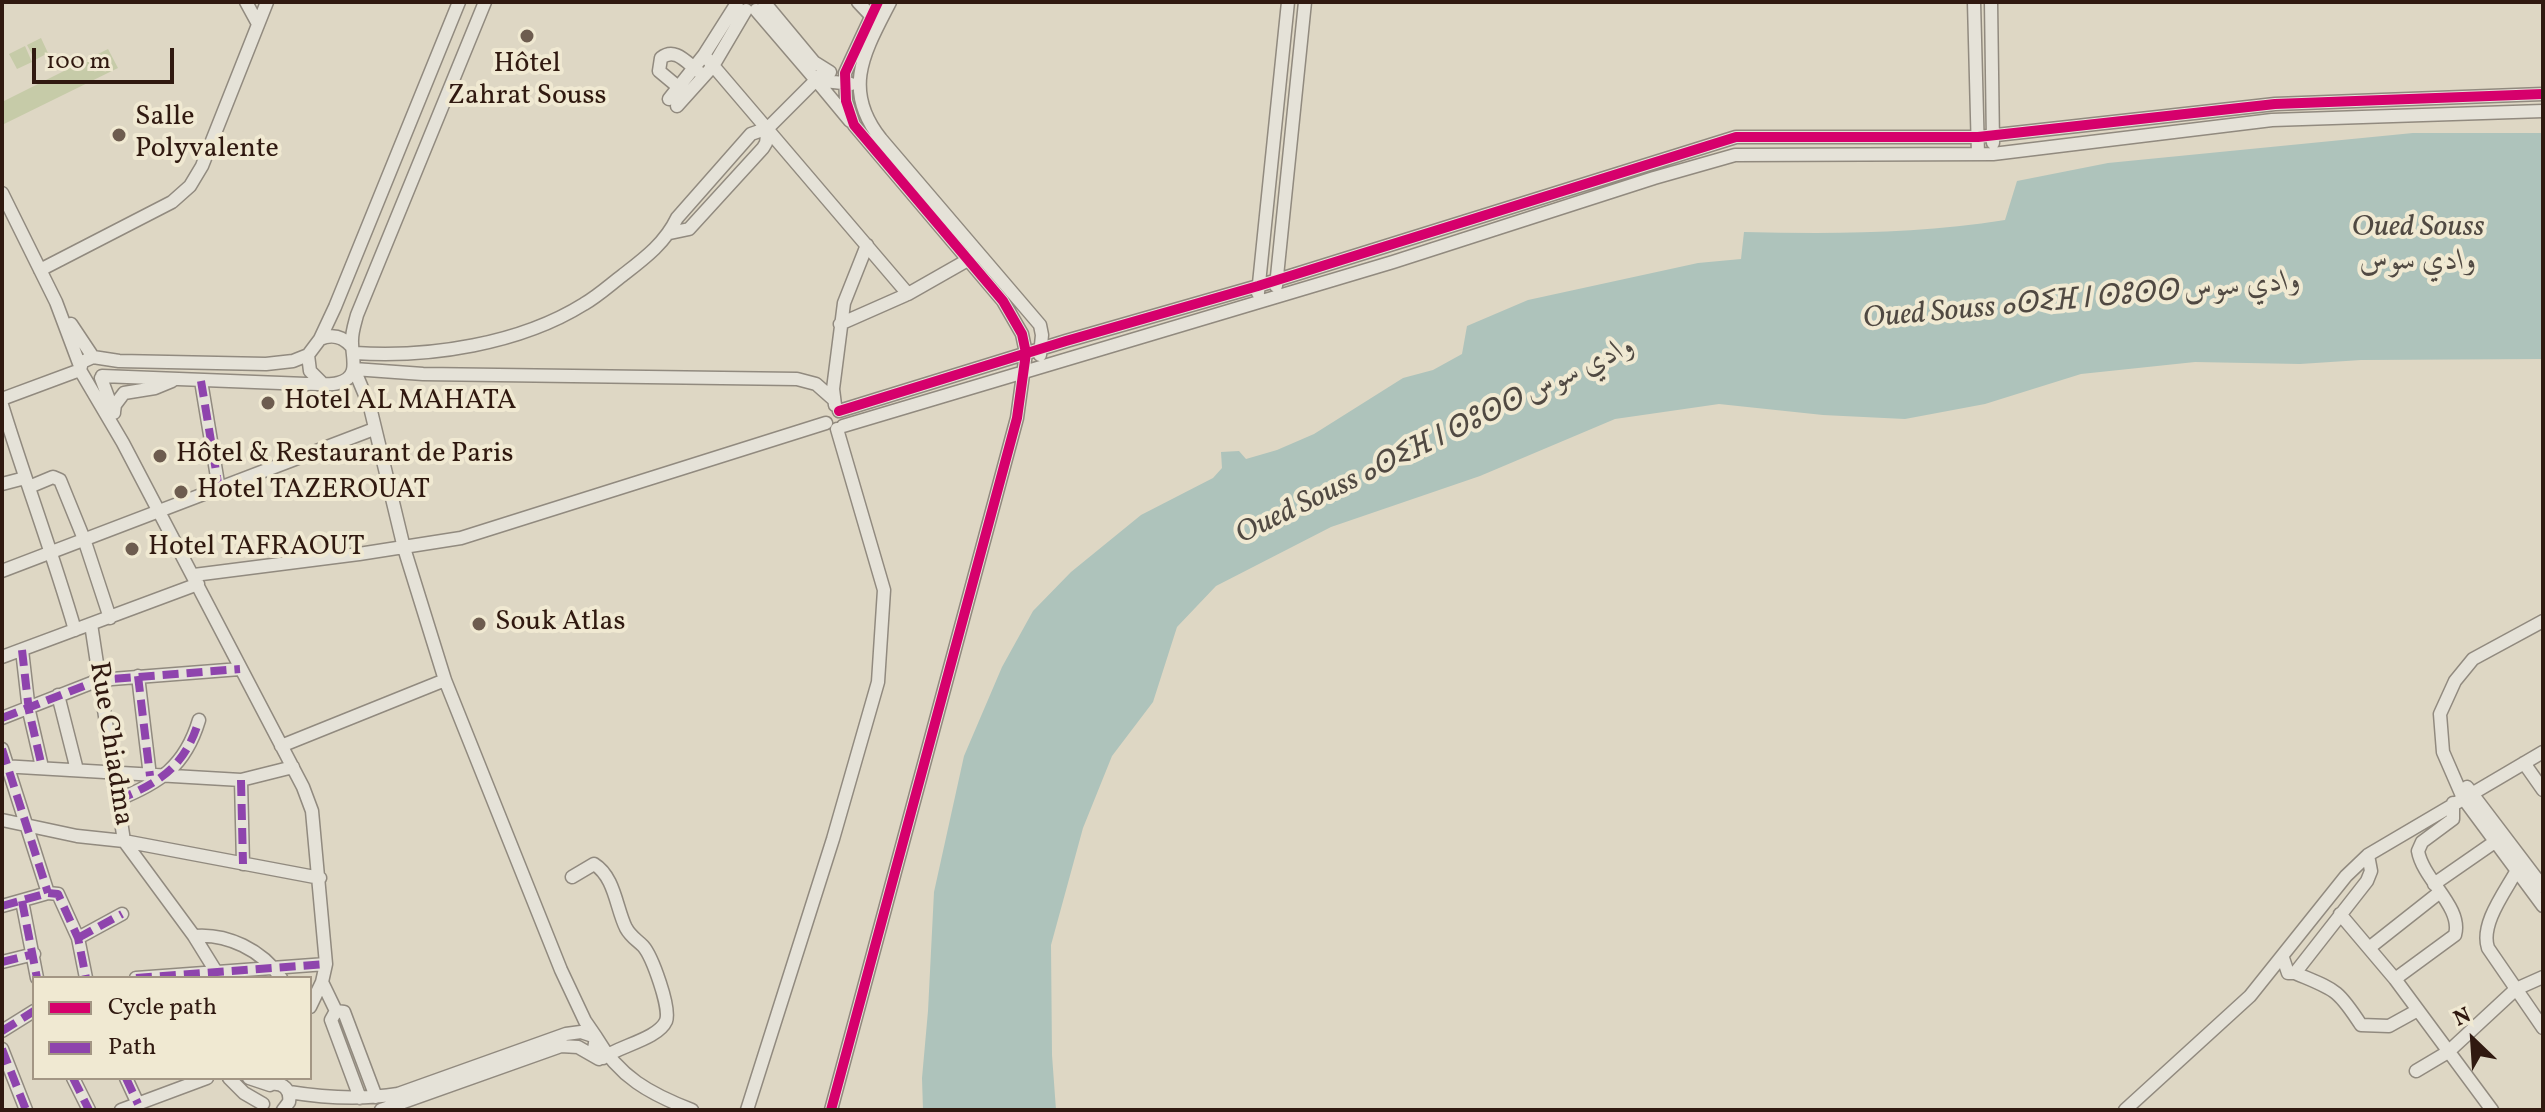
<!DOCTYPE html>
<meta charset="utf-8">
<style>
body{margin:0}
#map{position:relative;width:2545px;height:1112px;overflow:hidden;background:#ded7c4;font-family:Vollkorn,serif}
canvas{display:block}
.frame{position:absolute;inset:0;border:4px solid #301910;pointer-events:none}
.legend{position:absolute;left:32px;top:976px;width:280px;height:104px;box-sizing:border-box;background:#f0e9d2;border:2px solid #a39684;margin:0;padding:10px 14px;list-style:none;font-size:24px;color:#301910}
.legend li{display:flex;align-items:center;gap:16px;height:40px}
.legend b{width:40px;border:2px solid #a39684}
.north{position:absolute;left:2433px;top:1000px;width:80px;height:80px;-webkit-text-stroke:6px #f0e9d2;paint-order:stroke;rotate:335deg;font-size:22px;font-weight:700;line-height:32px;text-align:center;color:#301910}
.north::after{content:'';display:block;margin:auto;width:28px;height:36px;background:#301910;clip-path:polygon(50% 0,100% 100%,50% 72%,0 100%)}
.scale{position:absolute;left:32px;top:48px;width:142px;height:36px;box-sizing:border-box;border:4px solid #301910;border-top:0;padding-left:10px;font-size:24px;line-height:28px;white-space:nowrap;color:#301910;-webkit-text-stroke:6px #f0e9d2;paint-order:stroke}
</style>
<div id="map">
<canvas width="2545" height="1112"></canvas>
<div class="frame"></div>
<ul class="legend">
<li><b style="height:10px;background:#d6006c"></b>Cycle path</li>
<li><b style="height:10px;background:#8e44ad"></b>Path</li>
</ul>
<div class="north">N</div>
<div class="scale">100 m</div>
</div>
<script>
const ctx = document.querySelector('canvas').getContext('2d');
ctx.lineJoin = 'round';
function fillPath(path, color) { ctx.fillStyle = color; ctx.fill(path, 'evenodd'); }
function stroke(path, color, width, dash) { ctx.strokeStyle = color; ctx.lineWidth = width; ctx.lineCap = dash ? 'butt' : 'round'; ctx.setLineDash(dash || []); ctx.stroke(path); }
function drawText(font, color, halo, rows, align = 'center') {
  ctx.font = font + ' Vollkorn,Amiri,"Noto Sans Tifinagh",serif'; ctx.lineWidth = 8; ctx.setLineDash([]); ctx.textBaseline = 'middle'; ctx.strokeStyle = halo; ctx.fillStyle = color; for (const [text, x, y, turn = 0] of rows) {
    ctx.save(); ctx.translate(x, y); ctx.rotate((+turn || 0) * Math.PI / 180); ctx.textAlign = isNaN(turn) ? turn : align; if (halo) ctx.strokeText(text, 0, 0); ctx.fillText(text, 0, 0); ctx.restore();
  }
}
const green = new Path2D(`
 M 41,38 L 48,53 L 35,60 L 27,45 Z
 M 25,46 L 32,62 L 17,69 L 9,54 Z
 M 108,49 L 118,68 L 2,125 L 2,102 Z`);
const water = new Path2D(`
 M 2413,133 L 2543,133 L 2543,359 L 2361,360 L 2300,364 L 2195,362 L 2081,374 L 1985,404 L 1905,419 L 1823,415 L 1719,404 L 1615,419 L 1480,476 L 1331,527 L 1216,586 L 1177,627 L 1153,702 L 1112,756 L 1083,828 L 1051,945 L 1052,1055 L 1056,1110 L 923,1110 L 922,1078 L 928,1011 L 934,892 L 964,756 L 1002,667 L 1033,611 L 1071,572 L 1141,515 L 1213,478 L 1222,468 L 1221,452 L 1239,451 L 1246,459 L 1277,450 L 1314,434 L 1403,378 L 1433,370 L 1462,354 L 1467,326 L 1528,300 L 1698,263 L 1741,259 L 1744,232 C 1832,234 1918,234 2005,220 L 2017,181 L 2108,163 Z`);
const minor = new Path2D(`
 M 246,2 L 258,24
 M 764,2 L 814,62 L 830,72
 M 858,2 L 875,20
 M 890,2 C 865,51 841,89 881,139 L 1040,325 L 1042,335 L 1040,355
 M 1974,2 L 1978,154
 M 1991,2 L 1993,143
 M 756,10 L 816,80 L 851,84
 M 704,55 L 908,294 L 973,257
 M 816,80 L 850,121
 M 683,91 L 659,71 L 661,58 C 675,47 686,62 698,71
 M 669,99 L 704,55 L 737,3
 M 677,106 L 713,66 L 746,10
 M 2,193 L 56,302 L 80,366
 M 670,233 L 689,229 L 763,148 L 766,143 L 768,128
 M 40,270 L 172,202 L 190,186 L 202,166 L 267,2
 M 1276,286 L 1305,2
 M 1258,293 L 1288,2
 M 71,324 L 93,357
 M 840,324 L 908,294
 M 320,339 C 332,334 342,336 351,346
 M 355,353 C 429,358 520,344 584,304 C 598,296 611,284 623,275 C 645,258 665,243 677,218 L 751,134 L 768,128 L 826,70
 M 308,355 L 293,361 L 266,364 L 119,361 L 93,357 L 82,362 L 80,370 L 123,443 L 303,787 L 312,811 L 326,964 L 322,982 L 310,1007
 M 354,369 L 370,407 L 404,548 L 445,680 L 561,970 L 585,1021 L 596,1037 L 593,1055
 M 354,369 L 423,374 L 797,379 L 816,384 L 833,399
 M 102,376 L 306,384 C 316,383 328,386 338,383 C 362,377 351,356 352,340 C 352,331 355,323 357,315 L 485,2
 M 101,378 L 114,413
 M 201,381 L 219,489
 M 321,382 L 310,371 L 308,355 L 320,339 L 335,307 L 459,2
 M 2,399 L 80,370
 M 2,405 C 25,480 53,554 75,630
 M 835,405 L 833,389 L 844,303 L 867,245
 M 839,411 L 1066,341 L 1258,286 L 1736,137 L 1978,137 L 2275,104 L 2543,94
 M 114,412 L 115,405 L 124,393 L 155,388 L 172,381
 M 843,426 L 1393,262 L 1654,178 L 1735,155 L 1993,154 L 2272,120 L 2543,111
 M 2,484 L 25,478
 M 29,487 L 53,477 L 60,480 L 84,539 L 110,618
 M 2,571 L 374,429
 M 194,575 L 359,554 L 461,538 L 826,423
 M 2543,621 L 2473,659 L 2455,681 L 2440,714 L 2443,752 L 2463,798 L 2543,906
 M 91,624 L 124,841 L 194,936 L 220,978
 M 22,650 L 29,711 L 42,767
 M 2,657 L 198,584
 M 138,676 L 150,776
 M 58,695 L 77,770
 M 2,718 L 99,680 L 240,669
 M 281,746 L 445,680
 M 2,749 L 48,893
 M 2524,763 L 2543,790
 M 2,766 L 241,780 L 293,767
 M 241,780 L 243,864
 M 2467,787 L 2543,887
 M 117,800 C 159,783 185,767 199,720
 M 2,820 L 77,836 L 124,841 L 320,878
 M 2517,870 C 2505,892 2480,924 2488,948 L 2543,1028
 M 572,877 L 594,864 C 615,877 616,908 626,928 C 631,937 636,939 643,946 C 652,956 671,1008 666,1021 C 658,1039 619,1046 603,1058
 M 2434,884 L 2496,841
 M 22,901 L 37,978
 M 2,906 L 48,893 L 58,894 L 78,938 L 86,978
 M 2340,914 L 2395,979 L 2492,1110
 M 194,936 C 227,933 262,950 281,978
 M 78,938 L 122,914
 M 2369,948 L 2440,892
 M 2283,958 L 2288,973 L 2295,973 L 2367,881 L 2371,871 L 2368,855
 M 2,962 L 34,954
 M 2295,973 C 2335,990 2337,988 2361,1025 L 2389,1026 L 2418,1010
 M 136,978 L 326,964
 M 2395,979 L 2455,935 C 2463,907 2423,880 2418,851 L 2422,842 L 2453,819 L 2453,803
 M 322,982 L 336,1011 L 331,1020 L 360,1098
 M 336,1011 L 344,1012 L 376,1097
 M 2,1031 L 34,1011
 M 2,1049 L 26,1110
 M 2416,1071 L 2448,1052 L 2516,989 L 2543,977
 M 73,1078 L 89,1110
 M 126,1078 L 138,1104
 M 229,1078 L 244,1093 L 263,1104
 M 249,1078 L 270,1085
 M 271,1084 C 283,1082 291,1090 289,1102 L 283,1110
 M 289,1092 C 326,1098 360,1100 398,1094 L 566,1034 L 581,1032 L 596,1037 C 619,1077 650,1094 692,1110
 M 121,1110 L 207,1078
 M 381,1110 L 561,1046 L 578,1047 L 599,1059
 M 747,1110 L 833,839 L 878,682 L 884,590 L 837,429
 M 831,1110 L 1017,418 L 1026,353 L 1022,334 L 1003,301 L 854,125 L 846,101 L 845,73 L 878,2
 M 2125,1110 L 2250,996 L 2346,876 L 2368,855 L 2543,752`);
const quiet = new Path2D(`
 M 201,381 L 219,489
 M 22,650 L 29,711 L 42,767
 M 138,676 L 150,776
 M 2,718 L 99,680 L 240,669
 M 2,749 L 48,893
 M 241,780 L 243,864
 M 117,800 C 159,783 185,767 199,720
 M 22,901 L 37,978
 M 2,906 L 48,893 L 58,894 L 78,938 L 86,978
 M 78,938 L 122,914
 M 2,962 L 34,954
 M 136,978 L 326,964
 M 2,1031 L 34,1011
 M 2,1049 L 26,1110
 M 73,1078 L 89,1110
 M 126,1078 L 138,1104`);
const cycleway = new Path2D(`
 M 839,411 L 1066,341 L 1258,286 L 1736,137 L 1978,137 L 2275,104 L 2543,94
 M 831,1110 L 1017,418 L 1026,353 L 1022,334 L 1003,301 L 854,125 L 846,101 L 845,73 L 878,2`);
const markers = [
 [527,36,8,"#6d5c4f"],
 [119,135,8,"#6d5c4f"],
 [268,403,8,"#6d5c4f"],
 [160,456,8,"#6d5c4f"],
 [181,492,8,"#6d5c4f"],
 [132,549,8,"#6d5c4f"],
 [479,624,8,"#6d5c4f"]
];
const poiNames = [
 ["Hôtel",527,66,"center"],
 ["Zahrat Souss",527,98,"center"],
 ["Salle",135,119],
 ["Polyvalente",135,151],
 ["Hotel AL MAHATA",284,403],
 ["Hôtel & Restaurant de Paris",176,456],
 ["Hotel TAZEROUAT",197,492],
 ["Hotel TAFRAOUT",148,549],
 ["Souk Atlas",495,624]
];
const streetNames = [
 ["Rue Chiadma",109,744,81]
];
const waterNames = [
 ["Oued Souss",2418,229],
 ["وادي سوس",2418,263],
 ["Oued Souss ⴰⵙⵉⴼ ⵏ ⵙⵓⵙⵙ وادي سوس",2082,302,-5],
 ["Oued Souss ⴰⵙⵉⴼ ⵏ ⵙⵓⵙⵙ وادي سوس",1436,442,-26]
];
fillPath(green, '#c6cba8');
fillPath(water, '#aec3bb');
stroke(minor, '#918a7f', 15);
stroke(minor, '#e5e2d8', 12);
stroke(quiet, '#8e44ad', 8, [16, 8]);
stroke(cycleway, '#d6006c', 10);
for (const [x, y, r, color] of markers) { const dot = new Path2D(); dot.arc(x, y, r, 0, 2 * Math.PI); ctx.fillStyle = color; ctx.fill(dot); stroke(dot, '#f0e9d2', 3); }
drawText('28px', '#301910', '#f0e9d2', poiNames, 'left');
drawText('28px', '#301910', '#f0e9d2', streetNames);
drawText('italic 30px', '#504942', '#f0e9d2', waterNames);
</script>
